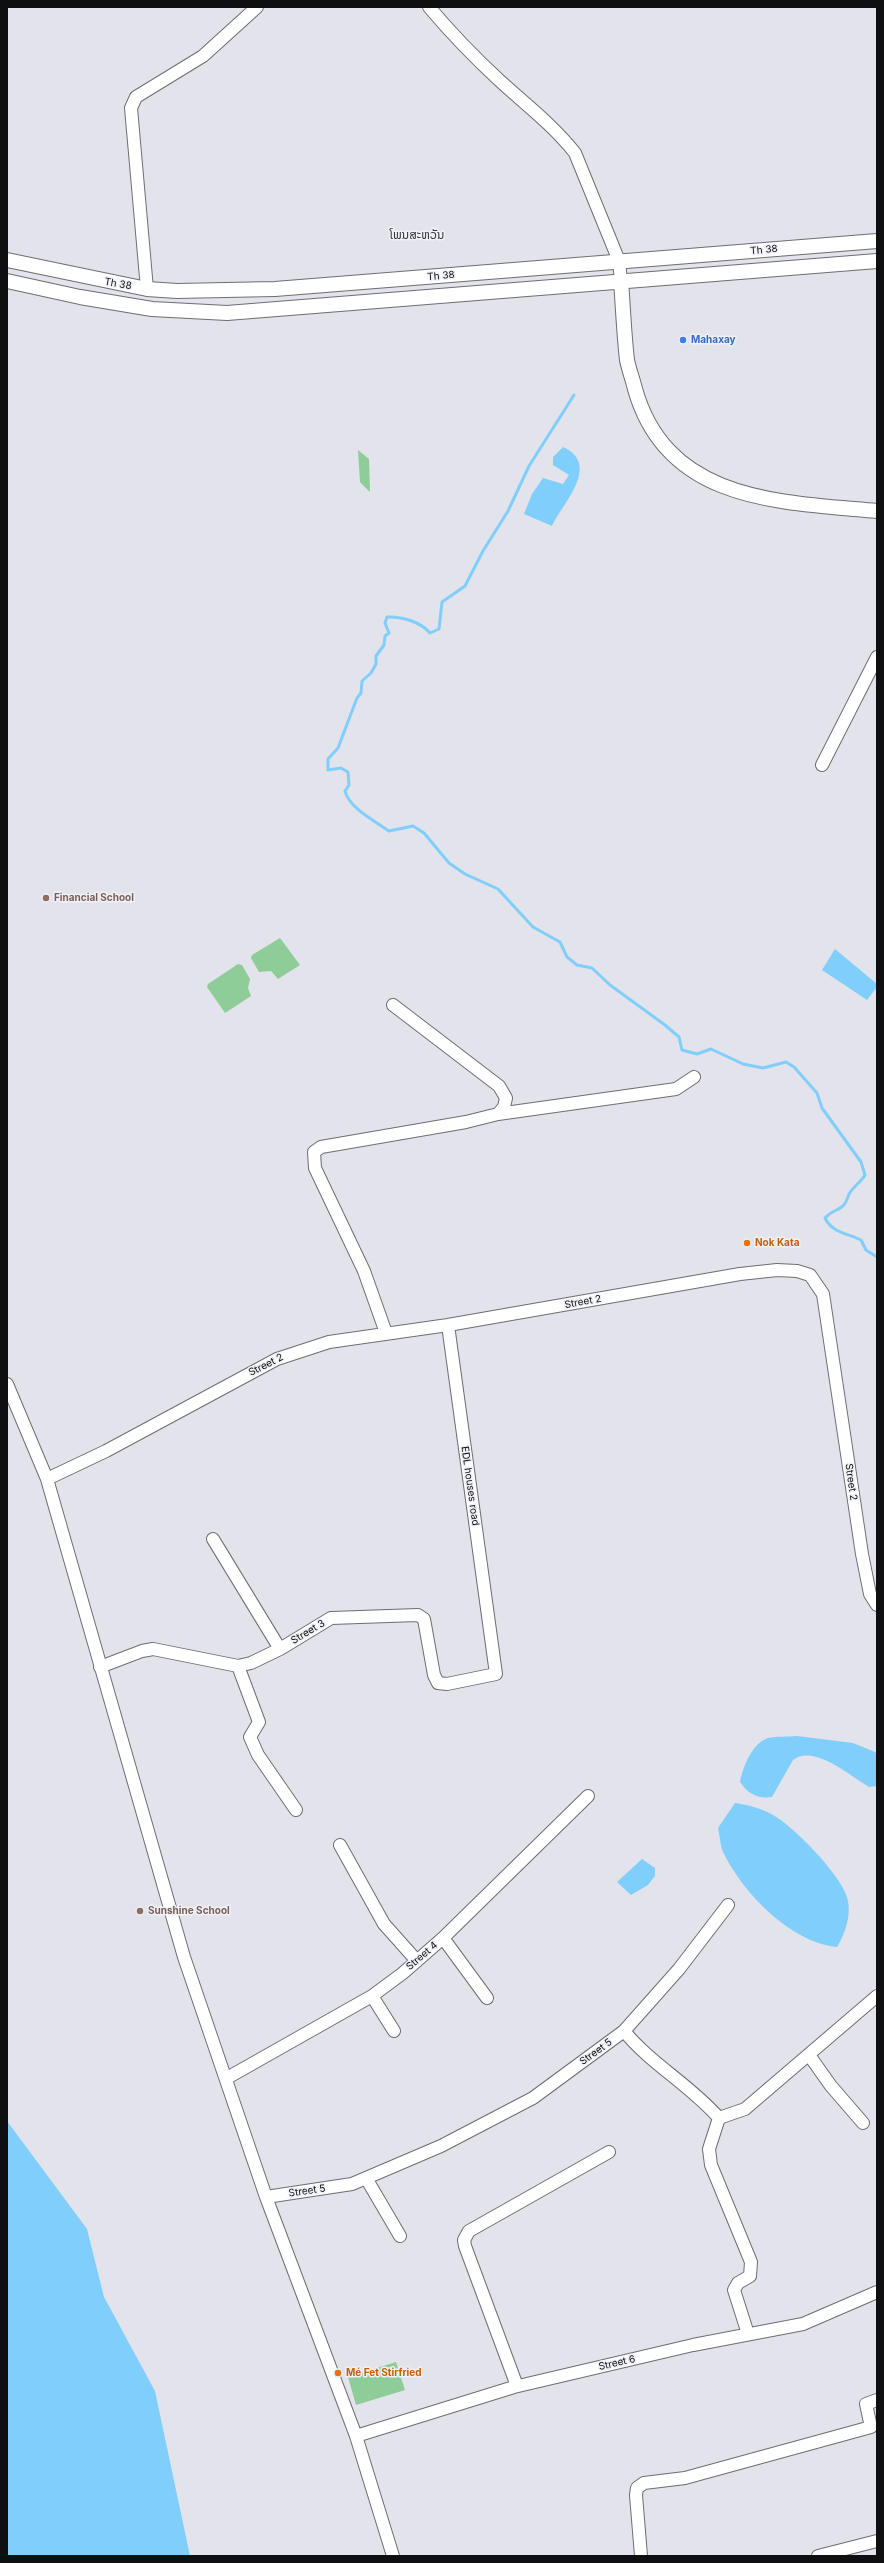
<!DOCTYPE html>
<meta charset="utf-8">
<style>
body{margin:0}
#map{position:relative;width:884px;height:2563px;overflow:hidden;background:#e3e3eb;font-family:Inter,sans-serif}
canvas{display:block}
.frame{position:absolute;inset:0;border:8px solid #0f0f11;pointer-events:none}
</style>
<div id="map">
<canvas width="884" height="2563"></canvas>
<div class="frame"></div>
</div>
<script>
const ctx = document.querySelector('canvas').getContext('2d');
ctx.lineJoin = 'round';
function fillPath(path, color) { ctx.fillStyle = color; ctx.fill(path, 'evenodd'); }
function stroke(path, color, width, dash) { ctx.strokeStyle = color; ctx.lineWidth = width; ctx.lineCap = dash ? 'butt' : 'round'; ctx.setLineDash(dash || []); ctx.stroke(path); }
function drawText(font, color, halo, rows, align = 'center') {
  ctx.font = font + ' Inter,"Noto Sans Lao",sans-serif'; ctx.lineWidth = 3; ctx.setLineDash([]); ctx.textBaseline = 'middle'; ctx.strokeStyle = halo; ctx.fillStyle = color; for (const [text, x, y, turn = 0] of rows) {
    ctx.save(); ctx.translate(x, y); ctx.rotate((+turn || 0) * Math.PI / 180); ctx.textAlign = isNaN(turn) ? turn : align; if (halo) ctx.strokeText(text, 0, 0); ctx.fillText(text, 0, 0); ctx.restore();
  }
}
const green = new Path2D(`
 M 358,450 L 369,459 L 370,492 L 360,482 Z
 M 280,938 L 300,965 L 278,979 L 271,971 L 259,972 L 251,958 L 252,955 Z
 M 238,964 L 242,965 L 250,979 L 248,988 L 251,996 L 225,1013 L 207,987 L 208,984 Z
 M 396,2362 L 405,2390 L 356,2405 L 348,2377 Z`);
const water = new Path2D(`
 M 563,447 C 602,465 562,504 552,526 L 524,514 L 532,494 L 543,478 L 563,484 L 569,475 L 553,465 L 553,457 Z
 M 835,949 L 877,984 L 877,987 L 867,1000 L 822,970 Z
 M 797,1736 L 853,1743 L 875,1752 L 877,1754 L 877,1786 L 869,1787 C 850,1776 814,1744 793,1760 L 772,1797 C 758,1799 748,1794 740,1782 C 743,1767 752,1743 768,1738 C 777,1736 788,1737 797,1736 Z
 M 735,1803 C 748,1805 761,1808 773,1815 C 793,1826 844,1877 848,1901 C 851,1916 845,1934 837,1947 C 790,1942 743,1893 723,1852 C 720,1845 720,1836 718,1828 Z
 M 642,1859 L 655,1868 L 655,1876 L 648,1885 L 631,1895 L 617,1882 Z
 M 7,2121 L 87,2229 L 104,2297 L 155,2391 L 190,2556 L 7,2556 Z`);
const stream = new Path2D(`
 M 574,395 L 529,466 L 508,511 L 483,551 L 465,586 L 442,602 L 439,629 L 430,633 C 421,622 401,616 387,617 L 385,623 L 389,633 L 385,636 L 384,645 L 376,656 L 376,664 L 371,673 L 362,681 L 361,693 L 357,698 L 338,748 L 328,759 L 328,770 L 341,768 L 348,772 L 349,785 L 345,791 C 349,808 375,821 389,831 L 413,826 L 424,833 L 449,863 L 465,874 L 498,889 L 533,927 L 560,942 L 567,957 L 577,965 L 592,968 L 610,985 L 665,1025 L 679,1037 L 682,1050 L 697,1054 L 711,1049 L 743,1064 L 763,1068 L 786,1062 L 794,1067 L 817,1093 L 822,1108 L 861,1162 L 865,1175 C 861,1182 853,1187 849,1194 C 847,1199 847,1202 843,1206 C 837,1211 831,1211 825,1218 C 833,1234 848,1233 861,1240 L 866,1250 L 877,1257`);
const minor = new Path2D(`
 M 429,7 C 451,33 474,57 499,80 C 525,104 553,125 575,153 L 619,261 L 621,281
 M 147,289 L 131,108 L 136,97 L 203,56 L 257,7
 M 822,765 L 877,657
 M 498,1114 L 676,1089 L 694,1077
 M 386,1333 L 364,1271 L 315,1168 L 314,1152 L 321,1147 L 466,1122 L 498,1114 L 504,1107 L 506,1098 L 499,1086 L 393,1005
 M 7,1384 L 47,1479 L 184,1957 L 266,2197 L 356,2436 L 393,2556
 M 47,1479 L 106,1451 L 277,1359 L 329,1342 L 448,1325 L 740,1274 L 777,1270 L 797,1271 L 810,1275 L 823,1294 L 862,1554 L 870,1594 L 877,1605
 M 213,1539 L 280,1649
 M 238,1666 L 259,1722 L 250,1737 L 258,1755 L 296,1810
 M 100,1667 L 142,1651 L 153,1649 L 238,1666 L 251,1663 L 280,1649 L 331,1618 L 418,1615 L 424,1619 L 434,1675 L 438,1683 L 447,1684 L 496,1674 L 448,1325
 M 340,1845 L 384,1924 L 417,1961
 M 443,1938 L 487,1998
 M 372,1996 L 394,2031
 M 624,2031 L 679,1969 L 728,1905
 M 809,2055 L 831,2086 L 863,2123
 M 227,2078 L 372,1996 L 403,1973 L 443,1938 L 588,1796
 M 719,2118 L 709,2149 L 711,2165 L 751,2262 L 750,2276 L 738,2283 L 734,2290 L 748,2334
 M 366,2178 L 400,2236
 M 266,2197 L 352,2184 L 441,2146 L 533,2098 L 624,2031 C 651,2064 690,2085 719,2118 L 745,2109 L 877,1996
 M 517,2386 L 465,2246 L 464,2240 L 469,2231 L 609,2152
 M 356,2436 L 514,2387 L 693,2345 L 803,2324 L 877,2292
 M 641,2556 L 636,2495 L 637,2488 L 644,2483 L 685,2478 L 871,2427 L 866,2404 L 877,2400
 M 818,2556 L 877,2541`);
const tertiary = new Path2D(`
 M 7,260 L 147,289 L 177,291 L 275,289 L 877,241
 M 7,281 L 80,297 L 152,309 L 227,313 L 877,261
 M 621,281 C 623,307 624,334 627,360 C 629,370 633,380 635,389 C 667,502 779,502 877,511`);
const markers = [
 [683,340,4,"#3f7fe0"],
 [46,898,4,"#8d6e63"],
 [747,1243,4,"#e8710a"],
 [140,1911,4,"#8d6e63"],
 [338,2373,4,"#e8710a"]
];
const streetNames = [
 ["Th 38",764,250,-5],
 ["Th 38",441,276,-5],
 ["Th 38",118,284,10],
 ["Street 2",583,1302,-10],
 ["Street 2",266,1365,-27],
 ["Street 2",851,1482,82],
 ["EDL houses road",470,1486,82],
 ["Street 3",308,1632,-31],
 ["Street 4",422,1956,-41],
 ["Street 5",596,2052,-36],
 ["Street 5",307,2191,-8],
 ["Street 6",617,2363,-13]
];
const shopNames = [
 ["Mahaxay",691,340]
];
const educationNames = [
 ["Financial School",54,898],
 ["Sunshine School",148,1911]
];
const foodNames = [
 ["Nok Kata",755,1243],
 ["Mé Fet Stirfried",346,2373]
];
const quarterNames = [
 ["ໂພນສະຫວັນ",417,235]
];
fillPath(green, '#8ecd97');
fillPath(water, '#80cefc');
stroke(stream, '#80cefc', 3);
stroke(minor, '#6d6d74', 14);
stroke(tertiary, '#6d6d74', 16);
stroke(minor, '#fff', 12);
stroke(tertiary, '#fff', 14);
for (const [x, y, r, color] of markers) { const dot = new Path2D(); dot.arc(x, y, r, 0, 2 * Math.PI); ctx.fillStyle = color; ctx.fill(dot); stroke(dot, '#f0f0f8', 1.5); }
drawText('10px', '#0f0f11', '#f0f0f8', streetNames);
drawText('bold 10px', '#366cbe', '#f0f0f8', shopNames, 'left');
drawText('bold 10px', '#785e54', '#f0f0f8', educationNames, 'left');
drawText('bold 10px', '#c56008', '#f0f0f8', foodNames, 'left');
drawText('12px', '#36363c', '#f0f0f8', quarterNames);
</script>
